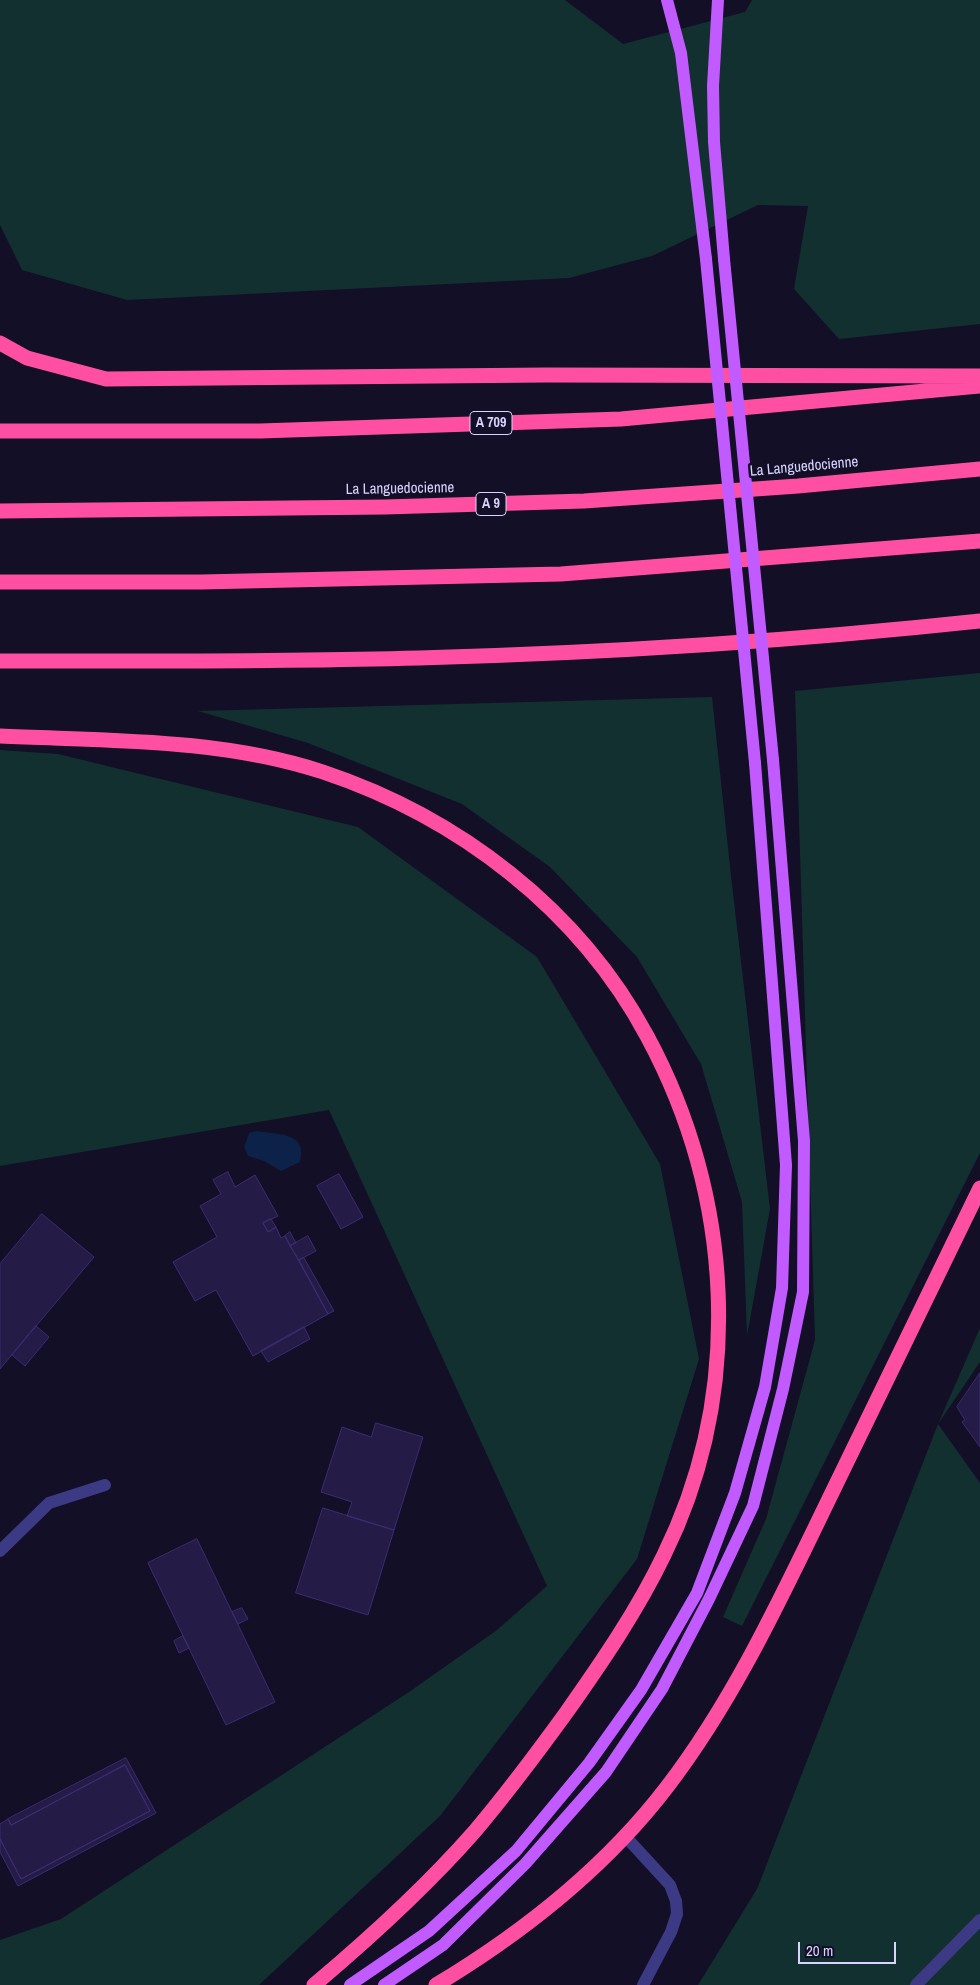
<!DOCTYPE html>
<style>
body{margin:0}
#map{position:relative;width:980px;height:1985px;overflow:hidden;background:#130f26;font-family:"Archivo Narrow",sans-serif}
canvas{display:block}
.scale{position:absolute;left:798px;top:1942px;width:98px;height:22px;box-sizing:border-box;border:2px solid #d9d4ff;border-top:0;padding-left:6px;font-size:15px;line-height:18px;white-space:nowrap;color:#d9d4ff;-webkit-text-stroke:4px #130f26;paint-order:stroke}
</style>
<div id="map">
<canvas width="980" height="1985"></canvas>
<div class="scale">20 m</div>
</div>
<script>
const ctx = document.querySelector('canvas').getContext('2d');
ctx.lineJoin = 'round';
function fillPath(path, color) { ctx.fillStyle = color; ctx.fill(path, 'evenodd'); }
function stroke(path, color, width, dash) { ctx.strokeStyle = color; ctx.lineWidth = width; ctx.lineCap = dash ? 'butt' : 'round'; ctx.setLineDash(dash || []); ctx.stroke(path); }
function drawText(font, color, halo, rows, align = 'center') {
  ctx.font = font + ' "Archivo Narrow",sans-serif'; ctx.lineWidth = 5; ctx.setLineDash([]); ctx.textBaseline = 'middle'; ctx.strokeStyle = halo; ctx.fillStyle = color; for (const [text, x, y, turn = 0] of rows) {
    ctx.save(); ctx.translate(x, y); ctx.rotate((+turn || 0) * Math.PI / 180); ctx.textAlign = isNaN(turn) ? turn : align; if (halo) ctx.strokeText(text, 0, 0); ctx.fillText(text, 0, 0); ctx.restore();
  }
}
const green = new Path2D(`
 M 0,0 L 565,0 L 623,44 L 745,12 L 752,0 L 980,0 L 980,324 L 839,339 L 794,289 L 808,206 L 758,205 L 652,256 L 569,278 L 127,300 L 22,270 L 0,225 Z
 M 980,673 L 980,1153 L 742,1626 L 723,1617 L 766,1519 L 815,1340 L 795,691 Z
 M 712,697 L 731,876 L 770,1209 L 747,1336 L 742,1202 L 701,1064 L 637,957 L 550,867 L 462,804 L 308,743 L 198,711 Z
 M 0,750 L 58,754 L 358,827 L 537,957 L 660,1164 L 699,1359 L 637,1559 L 440,1816 L 259,1985 L 0,1985 L 0,1940 L 61,1919 L 409,1692 L 497,1630 L 547,1586 L 329,1110 L 0,1166 Z
 M 980,1328 L 980,1362 L 938,1424 L 980,1483 L 980,1985 L 698,1985 L 757,1889 L 938,1424 Z`);
const water = new Path2D(`
 M 257,1131 C 277,1135 308,1131 300,1162 L 281,1171 L 264,1161 L 248,1156 L 244,1147 L 249,1133 Z`);
const building = new Path2D(`
 M 228,1172 L 235,1187 L 255,1175 L 278,1216 L 263,1223 L 268,1232 L 276,1227 L 281,1238 L 285,1236 L 328,1314 L 253,1356 L 216,1290 L 195,1301 L 173,1262 L 217,1237 L 200,1206 L 221,1194 L 213,1180 Z
 M 339,1174 L 363,1217 L 341,1229 L 317,1186 Z
 M 42,1214 L 94,1257 L 0,1369 L 0,1264 Z
 M 271,1219 L 276,1227 L 268,1232 L 263,1223 Z
 M 290,1232 L 296,1243 L 290,1246 L 285,1236 Z
 M 308,1236 L 316,1251 L 299,1260 L 290,1246 Z
 M 304,1258 L 334,1311 L 328,1314 L 299,1260 Z
 M 36,1326 L 49,1337 L 25,1366 L 12,1355 Z
 M 304,1327 L 310,1339 L 268,1362 L 261,1351 Z
 M 980,1373 L 980,1447 L 962,1422 L 965,1420 L 957,1407 Z
 M 376,1423 L 423,1437 L 394,1530 L 347,1516 L 352,1502 L 321,1492 L 342,1427 L 371,1437 Z
 M 323,1508 L 394,1530 L 368,1615 L 296,1593 Z
 M 197,1539 L 275,1702 L 226,1725 L 148,1563 Z
 M 242,1608 L 248,1619 L 238,1624 L 232,1612 Z
 M 183,1636 L 189,1648 L 179,1653 L 174,1641 Z
 M 126,1758 L 156,1813 L 18,1886 L 0,1852 L 0,1839 L 21,1879 L 150,1811 L 125,1765 L 11,1825 L 8,1819 Z
 M 125,1765 L 150,1811 L 21,1879 L 0,1839 L 0,1824 L 8,1819 L 11,1825 Z`);
const service = new Path2D(`
 M 625,1836 L 670,1885 L 676,1901 L 677,1914 L 671,1932 L 643,1985`);
const minor = new Path2D(`
 M 0,1551 L 49,1503 L 105,1485
 M 916,1985 L 980,1920`);
const primary = new Path2D(`
 M 667,0 L 681,53 L 706,259
 M 718,0 L 713,86 L 714,142 L 724,259
 M 350,1985 L 429,1931 L 516,1851 L 589,1763 L 641,1690 L 697,1593 L 735,1493 L 765,1387 L 782,1288 L 786,1165 L 755,763
 M 384,1985 L 443,1945 L 525,1864 L 606,1772 L 662,1689 L 709,1599 L 753,1506 L 783,1389 L 803,1292 L 804,1141 L 773,760`);
const motorway = new Path2D(`
 M 0,343 L 27,358 L 106,379 L 546,375 L 980,376
 M 0,431 L 260,431 L 621,419 L 980,386
 M 0,511 L 385,507 L 584,501 L 798,486 L 980,469
 M 0,582 L 201,582 L 561,574 L 980,541
 M 0,661 C 140,661 280,662 419,658 C 606,653 794,641 980,621
 M 0,736 C 107,741 220,738 323,772 C 458,817 579,909 647,1036 C 733,1195 745,1390 664,1555 C 637,1611 602,1662 566,1713 C 537,1753 507,1793 475,1831 C 426,1887 371,1937 314,1985
 M 436,1985 C 524,1932 605,1868 667,1787 C 733,1701 780,1600 827,1503 C 878,1398 929,1293 980,1188`);
const primaryBridge = new Path2D(`
 M 706,259 L 755,763
 M 724,259 L 773,760`);
const shields = [
 [491,423,42],
 [491,504,30]
];
const shieldNames = [
 ["A 709",491,423],
 ["A 9",491,504]
];
const streetNames = [
 ["La Languedocienne",804,467,-5],
 ["La Languedocienne",400,489,-1]
];
fillPath(green, '#12302f');
fillPath(water, '#0c2248');
fillPath(building, '#241b47');
stroke(building, '#3b2d73', 1);
stroke(service, '#3d3a85', 12);
stroke(minor, '#3d3a85', 12);
stroke(primary, '#c25bff', 12);
stroke(motorway, '#ff4fa3', 15);
stroke(primaryBridge, '#c25bff', 12);
for (const [x, y, w] of shields) { const box = new Path2D(); box.roundRect(x - w / 2, y - 11.5, w, 23, 4); ctx.fillStyle = '#130f26'; ctx.fill(box); stroke(box, '#d9d4ff', 1); }
drawText('bold 14px', '#d9d4ff', null, shieldNames);
drawText('15px', '#d9d4ff', '#130f26', streetNames);
</script>
